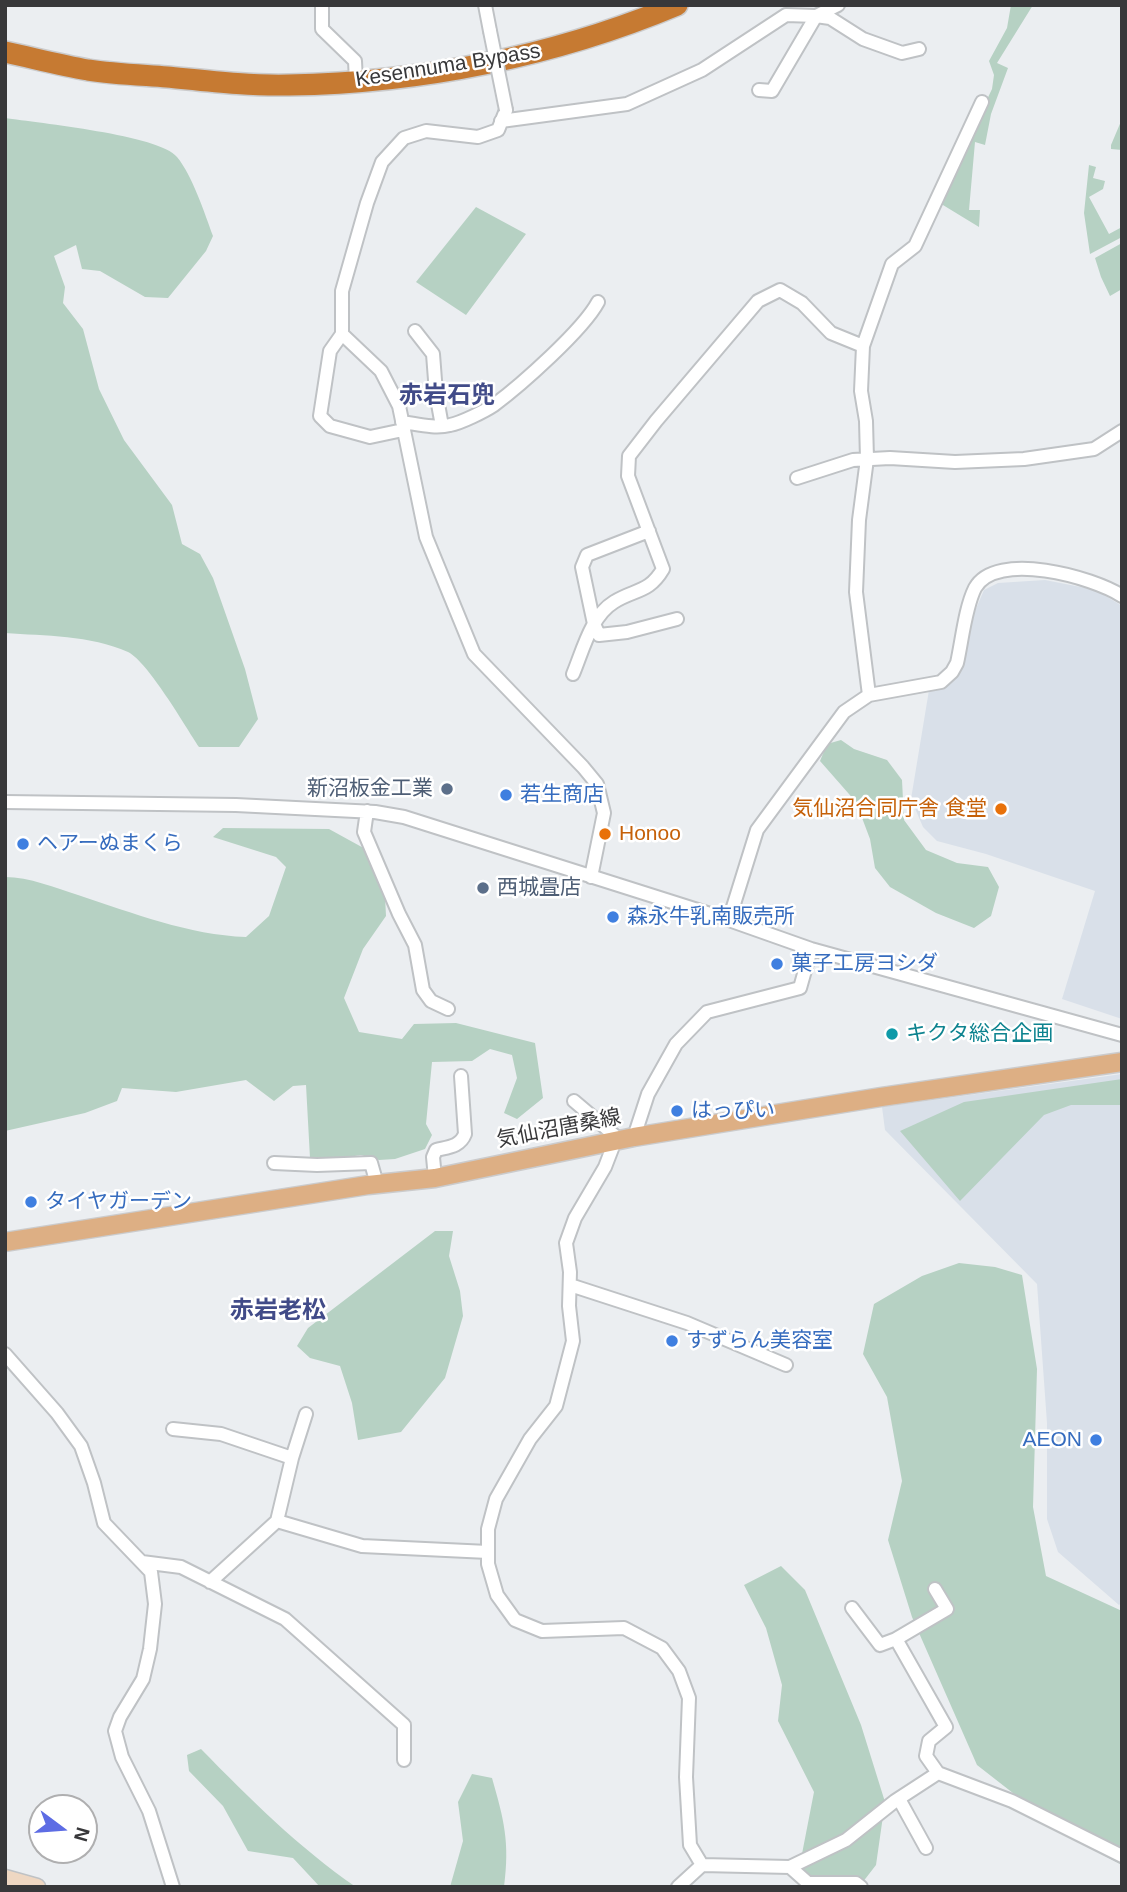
<!DOCTYPE html>
<meta charset="utf-8">
<style>
body{margin:0}
#map{position:relative;width:1127px;height:1892px;overflow:hidden;background:#ebeef1;font-family:Helvetica,sans-serif}
canvas{display:block}
.frame{position:absolute;inset:0;border:7px solid #38383a;pointer-events:none}
.north{position:absolute;left:28px;top:1794px;width:70px;height:70px;box-sizing:border-box;background:#fff;border:2px solid #afafb0;border-radius:50%;rotate:106deg;font-size:19px;font-weight:700;line-height:28px;text-align:center;color:#38383a}
.north::after{content:'';display:block;margin:auto;width:24px;height:32px;background:#5d6ce4;clip-path:polygon(50% 0,100% 100%,50% 72%,0 100%)}
</style>
<div id="map">
<canvas width="1127" height="1892"></canvas>
<div class="frame"></div>
<div class="north">N</div>
</div>
<script>
const ctx = document.querySelector('canvas').getContext('2d');
ctx.lineJoin = 'round';
function fillPath(path, color) { ctx.fillStyle = color; ctx.fill(path, 'evenodd'); }
function stroke(path, color, width, dash) { ctx.strokeStyle = color; ctx.lineWidth = width; ctx.lineCap = dash ? 'butt' : 'round'; ctx.setLineDash(dash || []); ctx.stroke(path); }
function drawText(font, color, halo, rows, align = 'center') {
  ctx.font = font + ' Helvetica,"Noto Sans JP",sans-serif'; ctx.lineWidth = 5; ctx.setLineDash([]); ctx.textBaseline = 'middle'; ctx.strokeStyle = halo; ctx.fillStyle = color; for (const [text, x, y, turn = 0] of rows) {
    ctx.save(); ctx.translate(x, y); ctx.rotate((+turn || 0) * Math.PI / 180); ctx.textAlign = isNaN(turn) ? turn : align; if (halo) ctx.strokeText(text, 0, 0); ctx.fillText(text, 0, 0); ctx.restore();
  }
}
const built = new Path2D(`
 M 1045,580 L 1096,590 L 1122,606 L 1122,1019 L 1062,999 L 1095,891 L 986,854 L 937,841 L 923,827 L 911,799 L 930,684 L 951,667 L 984,590 L 998,583 Z
 M 1122,1074 L 1122,1602 L 1119,1605 L 1058,1552 L 1047,1519 L 1047,1423 L 1037,1284 L 885,1130 L 882,1107 Z`);
const green = new Path2D(`
 M 1011,5 L 1033,5 L 997,63 L 1008,68 L 991,114 L 985,145 L 975,142 L 969,210 L 980,210 L 979,227 L 938,202 L 992,89 L 994,75 L 989,61 L 1007,28 Z
 M 5,118 C 38,123 160,135 177,157 C 192,175 205,214 213,236 L 206,251 L 168,298 L 145,297 L 100,271 L 82,269 L 76,245 L 54,256 L 65,287 L 63,303 L 83,329 L 99,389 L 124,440 L 172,505 L 182,544 L 200,554 L 213,578 L 245,669 L 258,719 L 239,747 L 199,747 C 185,726 148,662 128,652 C 90,635 45,636 5,633 Z
 M 1122,119 L 1122,150 L 1111,149 L 1111,145 Z
 M 1089,165 L 1096,167 L 1093,178 L 1105,181 L 1103,189 L 1089,197 L 1109,234 L 1122,227 L 1122,237 L 1090,254 L 1084,213 Z
 M 476,207 L 526,234 L 466,315 L 416,282 Z
 M 1122,243 L 1122,289 L 1110,296 L 1101,277 L 1095,258 Z
 M 841,740 L 854,749 L 887,760 L 902,780 L 904,820 L 926,850 L 957,863 L 988,867 L 999,887 L 991,916 L 974,928 L 936,913 L 890,887 L 875,868 L 870,839 L 856,802 L 820,761 L 827,744 Z
 M 223,828 L 329,829 L 369,851 L 384,875 L 386,916 L 363,949 L 344,998 L 359,1032 L 402,1039 L 414,1024 L 456,1023 L 535,1043 L 543,1098 L 517,1119 L 504,1113 L 517,1078 L 512,1055 L 490,1049 L 472,1061 L 432,1062 L 426,1124 L 432,1135 L 425,1149 L 395,1159 L 379,1160 L 361,1155 L 330,1160 L 310,1158 L 306,1085 L 293,1086 L 274,1101 L 246,1080 L 176,1092 L 122,1088 L 117,1101 L 85,1113 L 5,1131 L 5,877 C 29,877 56,888 78,895 C 133,913 189,935 246,937 L 269,916 L 286,867 L 276,857 L 213,837 Z
 M 1122,1079 L 1122,1105 L 1071,1105 L 1044,1115 L 960,1201 L 900,1131 L 964,1102 Z
 M 435,1231 L 453,1231 L 449,1256 L 460,1291 L 463,1316 L 445,1378 L 401,1432 L 358,1440 L 352,1403 L 340,1366 L 310,1358 L 297,1346 L 308,1328 Z
 M 959,1263 L 995,1267 L 1022,1275 L 1037,1369 L 1033,1507 L 1046,1576 L 1122,1611 L 1122,1865 L 1068,1836 L 977,1765 L 912,1617 L 888,1540 L 902,1481 L 887,1397 L 863,1354 L 874,1304 L 922,1276 Z
 M 781,1566 L 805,1590 L 861,1725 L 885,1802 L 876,1865 L 859,1887 L 802,1887 L 801,1859 L 814,1792 L 778,1721 L 782,1685 L 766,1628 L 744,1585 Z
 M 201,1749 C 250,1799 298,1847 356,1887 L 320,1887 L 293,1858 L 248,1851 L 223,1806 L 189,1771 L 187,1755 Z
 M 472,1774 L 492,1778 C 504,1820 510,1842 504,1887 L 450,1887 L 463,1841 L 458,1802 Z`);
const street = new Path2D(`
 M 322,5 L 322,29 L 355,61 L 356,81
 M 485,5 L 490,31
 M 759,90 L 772,91 L 816,16 L 830,18 L 863,39 L 902,53 L 919,49
 M 506,110 L 498,130 L 478,137 L 426,131 L 404,138 L 382,162 L 367,203 L 342,291 L 342,334 L 381,371 L 399,406 L 426,537 L 474,654 L 583,767 L 597,784 L 604,813 L 591,877
 M 501,121 L 627,104 L 702,70 L 786,15 L 816,16 L 838,5
 M 415,331 L 433,354 L 436,393 L 442,426
 M 342,334 L 330,351 L 320,416 L 330,426 L 370,437 L 403,430
 M 402,422 C 417,424 435,429 450,425 C 461,423 485,411 494,405 C 521,385 583,330 598,302
 M 797,478 L 853,460 L 890,458 L 955,462 L 1024,459 L 1094,449 L 1122,431
 M 649,531 L 587,555 L 582,567 L 594,624 L 599,635 L 627,632 L 677,619
 M 573,674 C 583,650 591,616 614,602 C 635,589 649,593 663,569 L 628,476 L 629,456 L 656,421 L 758,301 L 780,290 L 802,303 L 831,333 L 863,346
 M 869,695 L 856,592 L 859,520 L 867,459 L 866,421 L 861,391 L 863,346 L 892,264 L 915,246 L 982,102
 M 5,802 L 236,805 L 375,812 L 404,817 L 729,920 L 811,949 L 1122,1035
 M 367,811 L 364,832 L 399,914 L 415,945 L 423,990 L 431,1001 L 448,1009
 M 729,920 L 757,830 L 844,712 L 869,695 L 941,682 L 952,672 L 957,663 C 962,641 965,608 975,588 C 996,550 1093,577 1122,596
 M 574,1101 L 620,1140
 M 634,1137 L 648,1094 L 676,1044 L 707,1012 L 800,988 L 811,949
 M 615,1141 L 605,1167 L 575,1218 L 566,1243 L 570,1272 L 569,1306 L 573,1341 L 556,1406 L 530,1439 L 496,1499 L 488,1529 L 488,1564 L 497,1595 L 515,1620 L 542,1631 L 624,1628 L 662,1648 L 679,1671 L 689,1698 L 686,1777 L 690,1845 L 702,1865 L 678,1887
 M 274,1163 L 317,1165 L 371,1163 L 377,1184
 M 435,1178 L 433,1157 L 436,1150 C 448,1147 460,1147 465,1134 L 461,1076
 M 570,1285 L 687,1323 L 786,1365
 M 5,1354 L 57,1413 L 81,1446 L 94,1483 L 104,1523 L 151,1572 L 155,1604 L 150,1649 L 143,1679 L 120,1717 L 115,1731 L 122,1757 L 149,1811 L 173,1887
 M 173,1429 L 221,1434 L 292,1458
 M 277,1521 L 362,1546 L 488,1552
 M 142,1562 L 181,1567 L 285,1619 L 404,1725 L 404,1760
 M 210,1582 L 277,1521 L 292,1458 L 306,1414
 M 852,1608 L 880,1645 L 896,1639
 M 938,1773 L 1012,1801 L 1122,1856
 M 899,1799 L 926,1848
 M 702,1865 L 790,1867 L 808,1883 L 856,1883 L 861,1887
 M 790,1867 L 846,1840 L 895,1801 L 938,1773 L 926,1756 L 929,1741 L 946,1727 L 896,1639 L 947,1609 L 935,1589`);
const secondary = new Path2D(`
 M 5,1878 L 37,1887`);
const primary = new Path2D(`
 M 5,1242 L 368,1185 L 435,1178 L 634,1137 L 881,1097 L 1122,1062`);
const highway = new Path2D(`
 M 5,52 C 33,58 60,65 88,70 C 114,74 141,75 167,77 C 208,81 249,86 289,85 C 421,83 555,56 677,5`);
const streetBridge = new Path2D(`
 M 490,31 L 506,110`);
const markers = [
 [447,789,7,"#5c6f8a"],
 [506,795,7,"#3f7fe0"],
 [1001,809,7,"#e8710a"],
 [605,834,7,"#e8710a"],
 [23,844,7,"#3f7fe0"],
 [483,888,7,"#5c6f8a"],
 [613,917,7,"#3f7fe0"],
 [777,964,7,"#3f7fe0"],
 [892,1034,7,"#0f9aa8"],
 [677,1111,7,"#3f7fe0"],
 [31,1202,7,"#3f7fe0"],
 [672,1341,7,"#3f7fe0"],
 [1096,1440,7,"#3f7fe0"]
];
const streetNames = [
 ["Kesennuma Bypass",448,66,-9],
 ["気仙沼唐桑線",559,1129,-11]
];
const serviceNames = [
 ["新沼板金工業",433,789],
 ["西城畳店",497,888,"left"]
];
const shopNames = [
 ["若生商店",520,795],
 ["ヘアーぬまくら",37,844],
 ["森永牛乳南販売所",627,917],
 ["菓子工房ヨシダ",791,964],
 ["はっぴい",691,1111],
 ["タイヤガーデン",45,1202],
 ["すずらん美容室",686,1341],
 ["AEON",1082,1440,"right"]
];
const foodNames = [
 ["気仙沼合同庁舎 食堂",987,809],
 ["Honoo",619,834,"left"]
];
const cultureNames = [
 ["キクタ総合企画",906,1034]
];
const quarterNames = [
 ["赤岩石兜",447,396],
 ["赤岩老松",278,1311]
];
fillPath(built, '#d9e0e9');
fillPath(green, '#b6d1c3');
stroke(street, '#bfc2c5', 16);
stroke(secondary, '#bfc2c5', 19);
stroke(primary, '#cbcbcc', 21);
stroke(highway, '#cbcbcc', 24);
stroke(street, '#fff', 12);
stroke(secondary, '#eed7c2', 16);
stroke(primary, '#ddaf84', 18);
stroke(highway, '#c67a32', 21);
stroke(streetBridge, '#bfc2c5', 16, []);
stroke(streetBridge, '#fff', 12);
for (const [x, y, r, color] of markers) { const dot = new Path2D(); dot.arc(x, y, r, 0, 2 * Math.PI); ctx.fillStyle = color; ctx.fill(dot); stroke(dot, '#fff', 2.5); }
drawText('21px', '#38383a', '#fff', streetNames);
drawText('21px', '#4e5e75', '#fff', serviceNames, 'right');
drawText('21px', '#366cbe', '#fff', shopNames, 'left');
drawText('21px', '#c56008', '#fff', foodNames, 'right');
drawText('21px', '#0d838f', '#fff', cultureNames, 'left');
drawText('bold 24px', '#414b88', '#fff', quarterNames);
</script>
